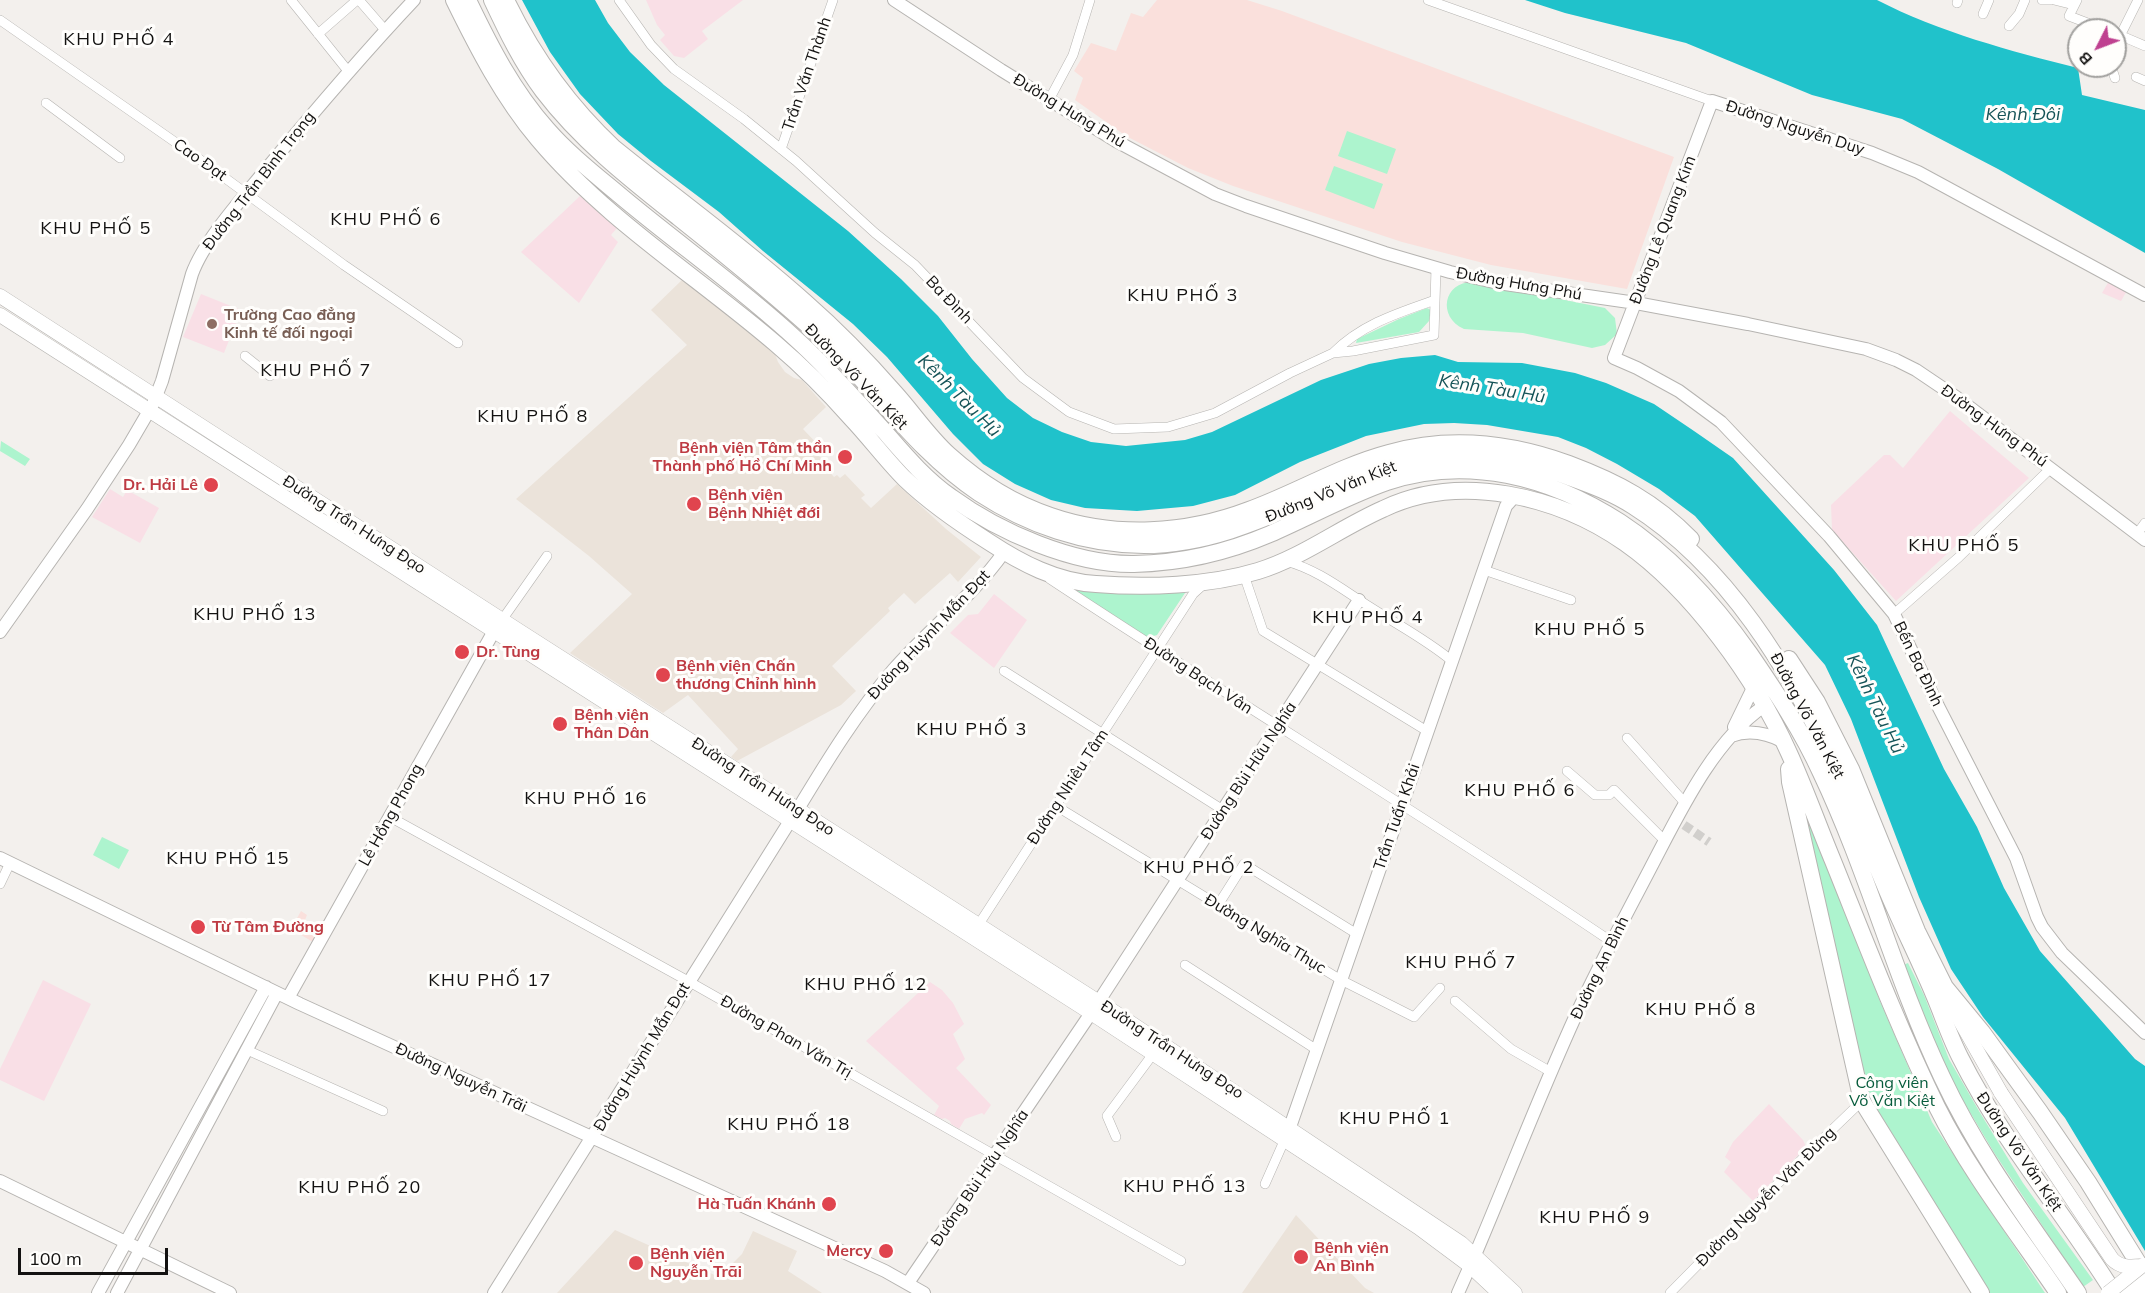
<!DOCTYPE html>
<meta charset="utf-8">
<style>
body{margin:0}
#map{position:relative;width:2145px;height:1293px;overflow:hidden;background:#f3f0ed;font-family:Mulish,sans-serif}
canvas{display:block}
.north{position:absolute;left:2067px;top:18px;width:60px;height:60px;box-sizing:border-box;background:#fffefc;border:2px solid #a1a09e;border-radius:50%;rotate:228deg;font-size:16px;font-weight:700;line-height:24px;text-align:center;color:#131211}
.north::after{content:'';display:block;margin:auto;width:21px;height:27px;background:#bf4190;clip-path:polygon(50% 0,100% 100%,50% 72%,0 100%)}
.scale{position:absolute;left:18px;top:1248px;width:150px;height:27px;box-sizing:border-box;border:3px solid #131211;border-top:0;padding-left:8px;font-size:18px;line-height:21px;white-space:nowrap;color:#131211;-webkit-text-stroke:4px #fffefc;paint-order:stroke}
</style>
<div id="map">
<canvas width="2145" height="1293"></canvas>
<div class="north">B</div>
<div class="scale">100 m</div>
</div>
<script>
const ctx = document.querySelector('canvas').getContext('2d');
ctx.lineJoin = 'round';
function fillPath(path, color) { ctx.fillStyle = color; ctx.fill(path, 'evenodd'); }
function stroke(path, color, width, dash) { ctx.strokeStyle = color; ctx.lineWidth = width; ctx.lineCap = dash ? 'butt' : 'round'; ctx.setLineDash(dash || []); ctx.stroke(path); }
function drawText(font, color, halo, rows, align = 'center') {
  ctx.font = font + ' Mulish,sans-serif'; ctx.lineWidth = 6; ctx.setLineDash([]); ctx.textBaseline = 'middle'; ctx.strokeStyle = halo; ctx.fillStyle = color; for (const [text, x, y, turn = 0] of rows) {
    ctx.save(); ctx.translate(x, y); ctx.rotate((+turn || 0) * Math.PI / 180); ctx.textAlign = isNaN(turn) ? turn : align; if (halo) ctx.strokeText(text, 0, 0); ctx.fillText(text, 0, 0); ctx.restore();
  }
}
const commercial = new Path2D(`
 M 1157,0 L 1247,0 L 1282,11 L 1674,157 L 1627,289 L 1491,265 L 1402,242 L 1233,186 L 1188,168 L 1126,136 L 1075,100 L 1083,78 L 1074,71 L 1091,43 L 1116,51 L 1131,13 L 1143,17 Z
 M 301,911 L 307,915 L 305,920 L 321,929 L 313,942 L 291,929 Z`);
const built = new Path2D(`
 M 683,279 L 775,354 L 778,362 L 785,372 L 794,378 L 802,380 L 826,407 L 803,429 L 824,451 L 819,456 L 823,460 L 821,462 L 834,477 L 837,475 L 840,478 L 845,474 L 865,495 L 861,498 L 871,508 L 897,484 L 946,529 L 981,557 L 958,582 L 950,573 L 915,604 L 904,593 L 888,608 L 890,611 L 832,666 L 856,691 L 841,705 L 737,761 L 731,757 L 738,749 L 688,695 L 663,713 L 570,653 L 632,594 L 589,556 L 516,499 L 687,345 L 651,310 Z
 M 1296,1215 L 1365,1288 L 1374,1293 L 1242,1293 Z
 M 615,1230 L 719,1277 L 742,1254 L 753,1231 L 797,1251 L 788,1271 L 822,1293 L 557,1293 Z`);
const education = new Path2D(`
 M 646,0 L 743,0 L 702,31 L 708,39 L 684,58 L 674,56 L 660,40 L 665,35 L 657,25 Z
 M 580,196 L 617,228 L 611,235 L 618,242 L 579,303 L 521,252 Z
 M 2112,276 L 2129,287 L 2121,301 L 2102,293 Z
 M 201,294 L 241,310 L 224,353 L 183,337 Z
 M 1950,411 L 2029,478 L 1896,601 L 1832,530 L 1831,505 L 1884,455 L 1890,455 L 1903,468 Z
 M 110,489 L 123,497 L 127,490 L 159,508 L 140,543 L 92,517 Z
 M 994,594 L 1027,620 L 994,668 L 950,633 L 968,615 L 978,614 Z
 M 43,980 L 91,1004 L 44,1101 L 0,1080 L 0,1069 Z
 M 930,982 L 942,990 L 953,1003 L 964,1024 L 953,1034 L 965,1059 L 956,1068 L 991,1105 L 984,1115 L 982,1113 L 965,1119 L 959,1129 L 951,1124 L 950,1121 L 945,1118 L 942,1119 L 934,1115 L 939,1106 L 866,1041 Z
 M 1769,1104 L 1803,1140 L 1806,1147 L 1753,1201 L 1724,1172 L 1731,1162 L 1725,1157 L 1733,1142 Z`);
const green = new Path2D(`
 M 1347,131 L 1396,149 L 1387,174 L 1338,156 Z
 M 1334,166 L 1383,184 L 1374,209 L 1325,190 Z
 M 1475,282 L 1605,308 L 1615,318 L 1617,334 L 1605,345 L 1592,348 L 1523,333 L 1464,329 C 1436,316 1444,280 1475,282 Z
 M 1427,308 L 1431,310 L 1429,321 L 1419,332 L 1356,343 L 1357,339 L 1399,319 Z
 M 1,441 L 30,459 L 25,466 L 0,451 Z
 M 1069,587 L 1189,587 L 1157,635 L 1147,638 Z
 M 1800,792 L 1880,1001 L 1932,1122 L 2045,1293 L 1990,1293 L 1870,1102 Z
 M 102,837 L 129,850 L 119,869 L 93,855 Z
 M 1908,963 L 1924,995 L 1949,1059 L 1979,1111 L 2023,1183 L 2093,1280 L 2083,1287 L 1993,1151 L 1949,1077 L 1903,965 Z`);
const water = new Path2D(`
 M 522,0 L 595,0 L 608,23 L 630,52 L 664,85 L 848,231 L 901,279 L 938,316 L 972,359 L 1007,398 L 1033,418 L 1062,432 L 1091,442 L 1126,446 L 1185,440 L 1212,432 L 1321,380 L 1369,364 L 1401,358 L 1435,355 L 1458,362 L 1522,363 L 1575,373 L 1606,383 L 1654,404 L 1694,431 L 1733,458 L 1834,570 L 1877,625 L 1944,769 L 1977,827 L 2004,888 L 2040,951 L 2135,1059 L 2145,1066 L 2145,1251 L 2065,1118 L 1983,1017 L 1951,969 L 1919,897 L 1851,719 L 1825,665 L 1695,516 L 1659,489 L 1617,464 L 1586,448 L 1558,437 L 1487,425 L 1454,423 L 1424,424 L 1366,436 L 1300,462 L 1235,495 L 1193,506 L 1137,511 L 1085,508 L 1051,500 L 1015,484 L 983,464 L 953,434 L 887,357 L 853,324 L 763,251 L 719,212 L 651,161 L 618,134 L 580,94 L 550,52 Z
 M 1525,0 L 1877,0 C 1939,32 2010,51 2078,68 L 2082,95 L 2145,110 L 2145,253 L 1998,169 L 1902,119 L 1812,95 L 1686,43 L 1565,13 Z`);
const streetTunnel = new Path2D(`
 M 1684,825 L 1709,842`);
const street = new Path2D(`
 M 291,0 L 348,71
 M 359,0 L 385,30
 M 619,0 L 651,45 L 674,69 L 744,119 L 796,161 L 875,233 L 915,265 L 1023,378 L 1069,412 L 1114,429 L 1168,427 L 1215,413 L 1290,373 L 1333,353 L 1353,351 L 1434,335 L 1436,268
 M 1428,0 L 1712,101
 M 2042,0 L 2050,0
 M 2054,0 L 2074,5
 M 2077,0 L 2069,16 L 2106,30
 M 1957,3 L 1958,0
 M 1983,14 L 1989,0
 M 0,20 L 195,156 L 344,265 L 458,343
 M 2009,26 L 2019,14 L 2025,0
 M 318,34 L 357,0
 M 2117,34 L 2145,46
 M 2115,56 L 2120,44 L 2120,36 L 2138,0
 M 2111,66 L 2115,78
 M 2136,77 L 2145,81
 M 1049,100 L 1073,55 L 1090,0
 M 46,103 L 120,158
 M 781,149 L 833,0
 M 1333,353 C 1362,324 1398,313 1435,300
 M 245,356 L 270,376
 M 2137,534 L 2145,523
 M 1285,561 C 1317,569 1343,590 1370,607 C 1398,625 1427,640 1452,661
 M 1484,570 L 1571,600
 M 1244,575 L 1263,631 L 1427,731
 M 1050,579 C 1236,702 1427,817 1612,942
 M 1894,614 L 1959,557 L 2051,468
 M 502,620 L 547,556
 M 1004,671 L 1223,810
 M 1627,738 L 1685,803
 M 1567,771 L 1595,795 L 1609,795 L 1614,790 L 1665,841
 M 1056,806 L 1341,980 L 1412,1016 L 1414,1017 L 1440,988
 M 390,817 L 688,981 L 1181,1261
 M 0,884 L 10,863
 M 1218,905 L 1244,864 L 1357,934
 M 979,924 L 1193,594 L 1204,584
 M 1185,965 L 1317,1050
 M 1455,1001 L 1511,1049 L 1551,1072
 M 247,1050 L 383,1111
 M 1116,1137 L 1107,1116 L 1153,1054
 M 1265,1184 L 1284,1141
 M 1670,1293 L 1812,1149 L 1862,1101`);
const secondary = new Path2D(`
 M 894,0 L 1001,70 L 1116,141 L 1215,194 L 1246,206 L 1385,253 L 1450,272 L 1498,283 L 1636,303 L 1748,324 L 1866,349 L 1896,360 L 1916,370 L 1956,397 L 2145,540
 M 2145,295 L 1918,172 L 1872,153 L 1712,101 L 1614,358 L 1637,368 L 1679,391 L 1721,422 L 1829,536 L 1894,614 L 1938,706 L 2016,858 L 2037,917 L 2042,927 L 2062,953 L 2145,1033
 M 0,632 L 87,509 L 129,445 L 153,404 L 162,381 L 192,274 C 204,241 240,201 263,173 C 312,114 361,56 414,0
 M 1734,727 L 1753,688
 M 1731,736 C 1750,729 1767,733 1784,742
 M 798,809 C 827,761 857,712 894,669 C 929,629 973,596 1004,552
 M 0,858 L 300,1004 L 885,1271 L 924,1293
 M 288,998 L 494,631
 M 1099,1001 L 1359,600
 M 1290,1127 L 1506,506 L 1515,496
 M 0,1181 L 230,1293
 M 1475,1255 C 1509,1175 1540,1094 1576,1015 C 1599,965 1625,917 1650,869 C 1679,814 1712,742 1764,706
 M 908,1283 L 1091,1013
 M 98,1293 L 266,987
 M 117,1293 L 277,993
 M 494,1293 L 790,821
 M 1458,1293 L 1470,1266`);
const primary = new Path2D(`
 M 0,296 L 524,634 L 1113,1011 L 1461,1243 L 1515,1293
 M 0,315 L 1091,1013 L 1419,1228 L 1470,1266 L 1499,1293
 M 1949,997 L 1954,1010 L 2001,1093
 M 2126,1293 L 2145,1279
 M 2145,1293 L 2145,1292`);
const highway = new Path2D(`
 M 454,0 C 478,49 503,97 538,139 C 605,219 698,277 776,344 C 803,367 828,392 851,418 C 870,438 886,460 905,479 C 930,503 959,523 989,542 C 1021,563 1057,582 1096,584 C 1146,588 1209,586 1258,571 C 1303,557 1340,528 1383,509 C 1460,472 1558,496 1625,543 C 1692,590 1756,679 1789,753 C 1805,788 1818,825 1833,861 C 1866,943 1898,1027 1937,1107 C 1969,1171 2018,1234 2058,1293
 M 468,0 C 490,46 513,91 547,129 C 567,152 592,172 616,192 C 675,242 739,286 796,339 C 828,368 856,400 885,432 C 905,455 925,479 951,497 C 999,532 1074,565 1134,564 C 1180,563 1228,552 1270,534 C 1309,517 1347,496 1387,482 C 1467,455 1550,477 1620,522 C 1672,556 1714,603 1750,654 C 1776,692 1802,731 1821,773 C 1868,872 1895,978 1942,1077 C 1978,1154 2030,1223 2078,1293
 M 492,0 C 507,32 522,63 543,91 C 581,141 631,180 679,218 C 728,257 776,296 822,338 C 876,389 917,452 979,493 C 1028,525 1085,545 1144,545 C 1225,545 1292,504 1365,476 C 1432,450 1502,451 1569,477 C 1591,485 1613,493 1633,506 C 1728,566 1790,670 1837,770 C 1855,808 1869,849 1886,888 C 1901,924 1919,959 1934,995 C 1943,1016 1950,1038 1961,1059 C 2003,1142 2065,1214 2114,1293
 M 506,0 C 533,56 569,106 614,148 C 678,200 745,248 806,303 C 838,331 867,361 895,393 C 913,413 929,437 949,455 C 978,481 1014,504 1051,516 C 1115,538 1186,534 1249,510 C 1296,493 1340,466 1389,453 C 1449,436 1511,443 1569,464 C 1617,482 1655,502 1691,539
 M 1789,659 L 1817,702 L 1851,769 L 1917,931 L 1945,987 L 1982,1032 L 2040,1112 L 2088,1182 L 2145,1274
 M 1789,769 L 1790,782 L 1862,1101 L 1981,1293`);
const primaryBridge = new Path2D(`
 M 2001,1093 L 2112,1259 C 2121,1268 2130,1267 2142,1266
 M 2108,1293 L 2143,1265`);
const markers = [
 [212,324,6,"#8d6e63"],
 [845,457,8,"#e0444e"],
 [211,485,8,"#e0444e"],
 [694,504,8,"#e0444e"],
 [462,652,8,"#e0444e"],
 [663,675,8,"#e0444e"],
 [560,724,8,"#e0444e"],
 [198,927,8,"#e0444e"],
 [829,1204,8,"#e0444e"],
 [886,1251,8,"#e0444e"],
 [1301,1257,8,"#e0444e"],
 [636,1263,8,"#e0444e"]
];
const streetNames = [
 ["Trần Văn Thành",807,74,-71],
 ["Đường Hưng Phú",1069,111,31],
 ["Đường Nguyễn Duy",1795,128,18],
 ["Cao Đạt",200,160,35],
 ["Đường Trần Bình Trọng",259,181,-52],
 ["Đường Lê Quang Kim",1663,230,-69],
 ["Đường Hưng Phú",1519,284,10],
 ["Ba Đình",949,300,46],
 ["Đường Võ Văn Kiệt",856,377,46],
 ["Đường Hưng Phú",1994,426,36],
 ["Đường Võ Văn Kiệt",1331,492,-22],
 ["Đường Trần Hưng Đạo",354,525,33],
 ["Đường Huỳnh Mẫn Đạt",929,635,-47],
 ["Bến Ba Đình",1918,664,64],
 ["Đường Bạch Vân",1198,676,33],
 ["Đường Võ Văn Kiệt",1807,716,62],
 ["Đường Bùi Hữu Nghĩa",1249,771,-57],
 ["Đường Trần Hưng Đạo",763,787,33],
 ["Đường Nhiêu Tâm",1068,787,-57],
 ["Lê Hồng Phong",391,815,-61],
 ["Trần Tuấn Khải",1397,817,-71],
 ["Đường Nghĩa Thục",1265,934,31],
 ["Đường An Bình",1600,968,-64],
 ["Đường Phan Văn Trị",786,1037,30],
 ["Đường Trần Hưng Đạo",1172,1050,33],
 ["Đường Huỳnh Mẫn Đạt",642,1057,-59],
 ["Đường Nguyễn Trãi",461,1078,25],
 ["Đường Võ Văn Kiệt",2019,1152,56],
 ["Đường Bùi Hữu Nghĩa",980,1178,-56],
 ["Đường Nguyễn Văn Đừng",1766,1197,-45]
];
const educationNames = [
 ["Trường Cao đẳng",224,315],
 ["Kinh tế đối ngoại",224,333]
];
const healthNames = [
 ["Bệnh viện Tâm thần",832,448,"right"],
 ["Thành phố Hồ Chí Minh",832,466,"right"],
 ["Dr. Hải Lê",198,485,"right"],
 ["Bệnh viện",708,495],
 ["Bệnh Nhiệt đới",708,513],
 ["Dr. Tùng",476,652],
 ["Bệnh viện Chấn",676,666],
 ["thương Chỉnh hình",676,684],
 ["Bệnh viện",574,715],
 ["Thân Dân",574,733],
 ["Từ Tâm Đường",212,927],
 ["Hà Tuấn Khánh",816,1204,"right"],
 ["Bệnh viện",1314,1248],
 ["An Bình",1314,1266],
 ["Mercy",872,1251,"right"],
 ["Bệnh viện",650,1254],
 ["Nguyễn Trãi",650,1272]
];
const parkNames = [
 ["Công viên",1892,1083],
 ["Võ Văn Kiệt",1892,1101]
];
const neighbourhoodNames = [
 ["KHU PHỐ 4",119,40],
 ["KHU PHỐ 6",386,220],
 ["KHU PHỐ 5",96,229],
 ["KHU PHỐ 3",1183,296],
 ["KHU PHỐ 7",316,371],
 ["KHU PHỐ 8",533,417],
 ["KHU PHỐ 5",1964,546],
 ["KHU PHỐ 13",255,615],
 ["KHU PHỐ 4",1368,618],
 ["KHU PHỐ 5",1590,630],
 ["KHU PHỐ 3",972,730],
 ["KHU PHỐ 6",1520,791],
 ["KHU PHỐ 16",586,799],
 ["KHU PHỐ 15",228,859],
 ["KHU PHỐ 2",1199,868],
 ["KHU PHỐ 7",1461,963],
 ["KHU PHỐ 17",490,981],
 ["KHU PHỐ 12",866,985],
 ["KHU PHỐ 8",1701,1010],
 ["KHU PHỐ 1",1395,1119],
 ["KHU PHỐ 18",789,1125],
 ["KHU PHỐ 13",1185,1187],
 ["KHU PHỐ 20",360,1188],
 ["KHU PHỐ 9",1595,1218]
];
const waterNames = [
 ["Kênh Đôi",2023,115],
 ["Kênh Tàu Hủ",1492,389,9],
 ["Kênh Tàu Hủ",959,396,45],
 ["Kênh Tàu Hủ",1875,704,64]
];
fillPath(commercial, '#fae0dc');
fillPath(built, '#ebe3da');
fillPath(education, '#f9dfe6');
fillPath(green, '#adf4ce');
fillPath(water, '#20c2cb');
stroke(streetTunnel, '#d1cfcc', 9, [9, 4.5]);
stroke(street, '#b6b4b1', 10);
stroke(secondary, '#b6b4b1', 14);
stroke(primary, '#b6b4b1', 15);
stroke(highway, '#b6b4b1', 18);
stroke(street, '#fff', 9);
stroke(secondary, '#fff', 12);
stroke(primary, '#fff', 14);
stroke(highway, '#fff', 16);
stroke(primaryBridge, '#b6b4b1', 15, []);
stroke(primaryBridge, '#fff', 14);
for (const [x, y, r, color] of markers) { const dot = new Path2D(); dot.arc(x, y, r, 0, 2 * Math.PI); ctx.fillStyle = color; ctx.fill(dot); stroke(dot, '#fffefc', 2); }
drawText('16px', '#131211', '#fffefc', streetNames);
drawText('bold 16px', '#785e54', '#fffefc', educationNames, 'left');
drawText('bold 16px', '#be3a42', '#fffefc', healthNames, 'left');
drawText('16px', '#065b3b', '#fffefc', parkNames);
ctx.letterSpacing = '1.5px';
drawText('18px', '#131211', '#fffefc', neighbourhoodNames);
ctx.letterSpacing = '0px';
drawText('italic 18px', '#155357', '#fffefc', waterNames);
</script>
